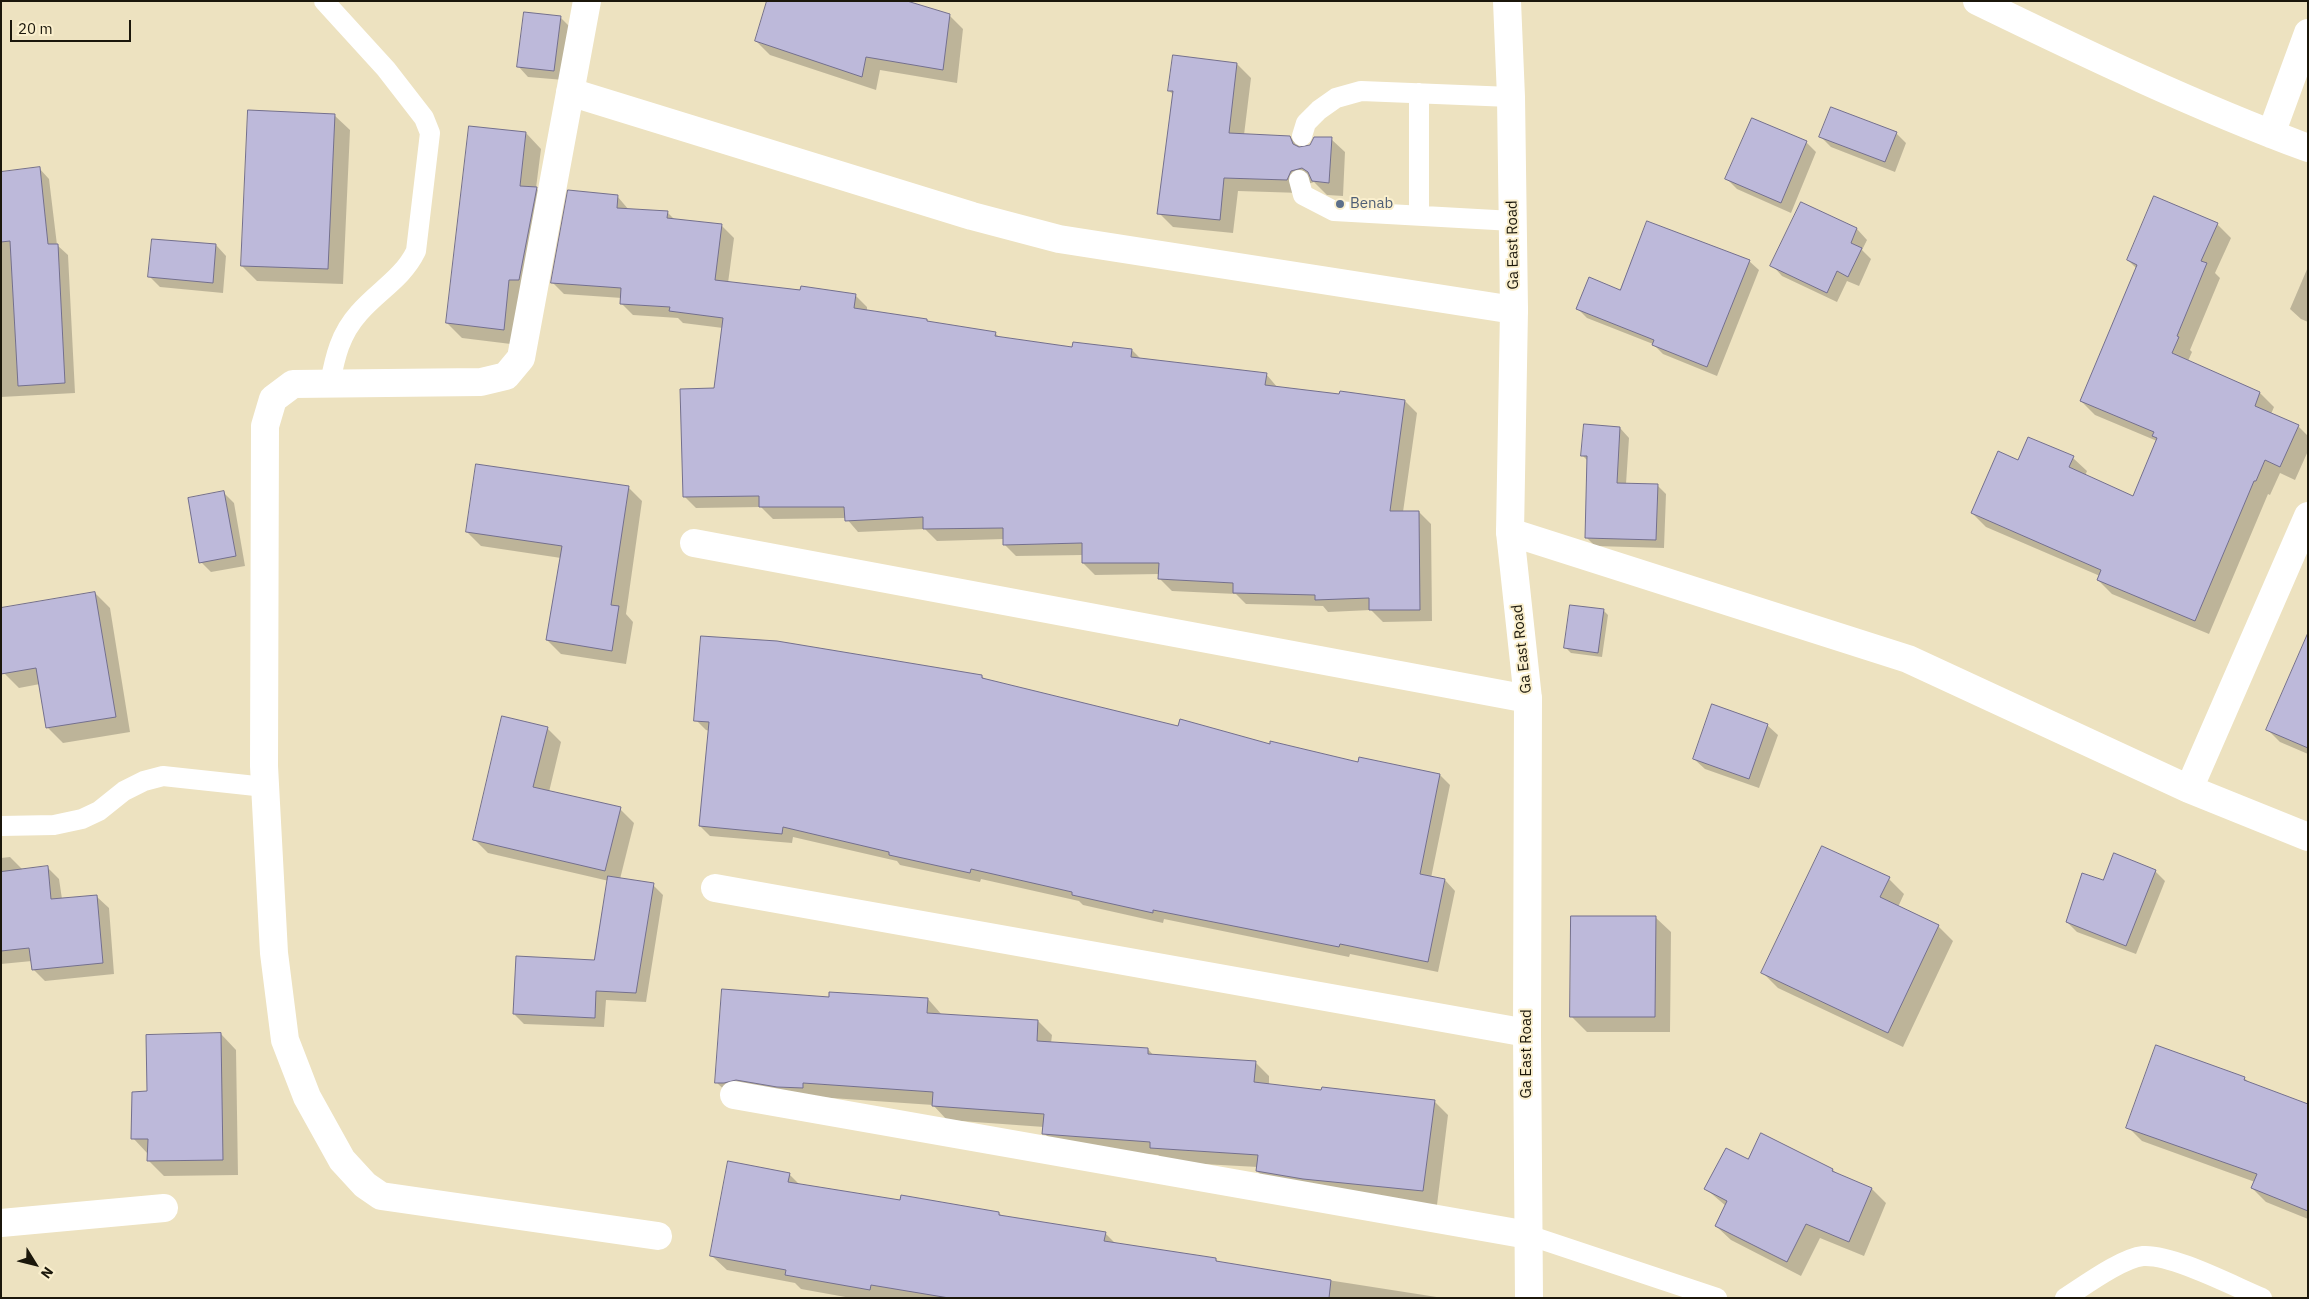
<!DOCTYPE html>
<style>
body{margin:0}
#map{position:relative;width:2309px;height:1299px;overflow:hidden;background:#ede2c0;font-family:"IBM Plex Sans",sans-serif}
canvas{display:block}
.frame{position:absolute;inset:0;border:2px solid #1b170b;pointer-events:none}
.north{position:absolute;left:10px;top:1239px;width:50px;height:50px;-webkit-text-stroke:4px #faefcd;paint-order:stroke;rotate:126deg;font-size:14px;font-weight:700;line-height:20px;text-align:center;color:#1b170b}
.north::after{content:'';display:block;margin:auto;width:18px;height:22px;background:#1b170b;clip-path:polygon(50% 0,100% 100%,50% 72%,0 100%)}
.scale{position:absolute;left:10px;top:20px;width:121px;height:22px;box-sizing:border-box;border:2px solid #1b170b;border-top:0;padding-left:6px;font-size:15px;line-height:18px;white-space:nowrap;color:#1b170b;-webkit-text-stroke:4px #faefcd;paint-order:stroke}
</style>
<div id="map">
<canvas width="2309" height="1299"></canvas>
<div class="frame"></div>
<div class="north">N</div>
<div class="scale">20 m</div>
</div>
<script>
const ctx = document.querySelector('canvas').getContext('2d');
ctx.lineJoin = 'round';
function fillPath(path, color) { ctx.fillStyle = color; ctx.fill(path, 'evenodd'); }
function stroke(path, color, width, dash) { ctx.strokeStyle = color; ctx.lineWidth = width; ctx.lineCap = dash ? 'butt' : 'round'; ctx.setLineDash(dash || []); ctx.stroke(path); }
function drawText(font, color, halo, rows, align = 'center') {
  ctx.font = font + ' "IBM Plex Sans",sans-serif'; ctx.lineWidth = 4; ctx.setLineDash([]); ctx.textBaseline = 'middle'; ctx.strokeStyle = halo; ctx.fillStyle = color; for (const [text, x, y, turn = 0] of rows) {
    ctx.save(); ctx.translate(x, y); ctx.rotate((+turn || 0) * Math.PI / 180); ctx.textAlign = isNaN(turn) ? turn : align; if (halo) ctx.strokeText(text, 0, 0); ctx.fillText(text, 0, 0); ctx.restore();
  }
}
const shadow = new Path2D(`
 M 949,15 L 963,29 L 957,83 L 880,70 L 876,90 L 770,55 L 756,41 Z
 M 560,17 L 571,28 L 564,80 L 528,77 L 518,66 Z
 M 1237,64 L 1251,78 L 1244,135 L 1290,137 L 1301,148 L 1331,139 L 1345,152 L 1343,196 L 1327,195 L 1314,182 L 1305,185 L 1301,193 L 1238,191 L 1233,233 L 1173,227 L 1159,213 L 1174,95 L 1169,91 Z
 M 334,115 L 350,130 L 343,284 L 257,281 L 242,266 Z
 M 526,133 L 541,149 L 536,188 L 551,204 L 519,345 L 462,338 L 447,323 Z
 M 1896,133 L 1906,143 L 1895,172 L 1831,147 L 1820,136 Z
 M 1806,142 L 1816,152 L 1791,213 L 1737,189 L 1727,179 Z
 M 39,168 L 49,179 L 57,245 L 68,255 L 75,393 L 1,397 L 1,173 Z
 M 617,196 L 629,210 L 667,212 L 675,220 L 722,226 L 734,238 L 728,283 L 855,295 L 867,307 L 867,311 L 995,333 L 1000,338 L 1073,348 L 1132,350 L 1142,360 L 1266,374 L 1278,388 L 1405,401 L 1417,413 L 1403,512 L 1419,512 L 1431,524 L 1432,621 L 1383,622 L 1371,610 L 1328,612 L 1323,606 L 1246,604 L 1236,594 L 1172,591 L 1160,579 L 1160,574 L 1095,575 L 1083,563 L 1083,555 L 1016,556 L 1004,544 L 1004,539 L 937,541 L 925,529 L 858,532 L 846,518 L 773,519 L 761,507 L 696,508 L 684,496 L 715,389 L 723,328 L 683,323 L 678,318 L 633,315 L 621,303 L 622,298 L 564,294 L 552,282 Z
 M 1801,204 L 1857,229 L 1867,240 L 1862,250 L 1871,259 L 1859,286 L 1847,281 L 1837,302 L 1782,276 L 1772,265 Z
 M 2217,224 L 2231,238 L 2215,273 L 2220,278 L 2190,350 L 2192,352 L 2188,361 L 2260,393 L 2274,407 L 2271,414 L 2298,426 L 2308,436 L 2308,451 L 2295,480 L 2280,473 L 2270,495 L 2268,494 L 2209,634 L 2112,594 L 2098,580 L 2100,576 L 1986,527 L 1972,513 L 2019,462 L 2073,458 L 2087,471 L 2085,476 L 2133,497 L 2157,441 L 2095,415 L 2081,401 L 2136,268 L 2128,260 Z
 M 216,245 L 226,256 L 223,293 L 160,287 L 150,277 Z
 M 1749,261 L 1759,270 L 1717,376 L 1663,354 L 1653,344 L 1587,318 L 1578,309 L 1621,291 Z
 M 2308,267 L 2308,322 L 2301,319 L 2290,309 Z
 M 1620,428 L 1629,438 L 1626,484 L 1657,485 L 1666,494 L 1664,548 L 1595,546 L 1586,537 L 1588,461 L 1582,455 Z
 M 628,487 L 642,501 L 626,614 L 633,622 L 626,664 L 561,654 L 547,640 L 561,558 L 481,546 L 467,532 Z
 M 224,493 L 234,503 L 245,566 L 211,572 L 201,562 Z
 M 95,593 L 110,608 L 130,732 L 63,743 L 47,727 L 40,684 L 19,688 L 4,673 Z
 M 1603,610 L 1608,615 L 1602,657 L 1571,653 L 1566,648 Z
 M 2308,642 L 2308,754 L 2280,742 L 2268,730 Z
 M 982,676 L 986,681 L 1179,727 L 1359,763 L 1440,775 L 1450,785 L 1431,878 L 1445,880 L 1455,891 L 1438,972 L 1350,954 L 1349,957 L 1164,919 L 1163,923 L 1083,905 L 1079,901 L 981,879 L 980,882 L 900,865 L 897,861 L 793,837 L 792,843 L 710,836 L 700,826 L 710,731 L 706,730 L 696,720 Z
 M 1767,725 L 1778,735 L 1759,788 L 1705,769 L 1694,759 Z
 M 547,728 L 561,742 L 549,792 L 620,809 L 634,823 L 620,879 L 653,885 L 663,895 L 646,1002 L 606,1000 L 604,1027 L 524,1024 L 514,1014 L 595,961 L 609,881 L 488,853 L 474,839 Z
 M 10,857 L 23,870 L 47,867 L 59,879 L 62,899 L 96,896 L 109,908 L 114,974 L 45,981 L 33,969 L 32,961 L 1,964 L 1,858 Z
 M 2155,871 L 2165,881 L 2136,954 L 2077,932 L 2067,922 Z
 M 1889,879 L 1904,894 L 1898,907 L 1938,926 L 1953,941 L 1903,1047 L 1778,988 L 1763,973 Z
 M 1655,917 L 1671,932 L 1670,1032 L 1587,1032 L 1572,1017 Z
 M 830,998 L 928,999 L 942,1015 L 1038,1021 L 1052,1035 L 1051,1043 L 1148,1049 L 1154,1056 L 1255,1062 L 1269,1076 L 1269,1085 L 1434,1101 L 1448,1115 L 1437,1205 L 1318,1193 L 1271,1185 L 1257,1171 L 1258,1167 L 1165,1162 L 1158,1155 L 1058,1147 L 1044,1133 L 1044,1127 L 947,1120 L 933,1105 L 817,1097 L 731,1096 L 716,1082 Z
 M 221,1034 L 236,1050 L 238,1175 L 164,1176 L 149,1161 L 148,1154 L 133,1138 L 148,1093 Z
 M 2244,1078 L 2251,1084 L 2308,1105 L 2308,1219 L 2266,1202 L 2252,1188 L 2255,1182 L 2142,1141 L 2128,1127 Z
 M 1748,1161 L 1833,1170 L 1838,1175 L 1872,1189 L 1886,1203 L 1864,1256 L 1820,1238 L 1801,1276 L 1731,1240 L 1716,1226 L 1726,1206 L 1706,1189 Z
 M 789,1174 L 800,1185 L 901,1201 L 999,1213 L 1003,1217 L 1105,1233 L 1116,1244 L 1216,1260 L 1219,1263 L 1443,1298 L 851,1298 L 801,1289 L 795,1283 L 727,1270 L 712,1256 Z`);
const building = new Path2D(`
 M 767,1 L 907,1 L 950,14 L 943,70 L 866,57 L 862,77 L 755,41 Z
 M 524,12 L 561,16 L 554,71 L 517,67 Z
 M 1173,55 L 1237,63 L 1229,133 L 1290,136 L 1293,144 L 1299,147 L 1310,145 L 1314,137 L 1332,137 L 1329,183 L 1312,181 L 1308,172 L 1302,168 L 1291,171 L 1287,180 L 1224,178 L 1220,220 L 1157,214 L 1173,91 L 1168,91 Z
 M 1831,107 L 1897,132 L 1885,162 L 1819,137 Z
 M 248,110 L 335,114 L 328,269 L 241,266 Z
 M 1752,118 L 1807,141 L 1781,203 L 1725,179 Z
 M 469,126 L 526,132 L 520,186 L 537,187 L 519,280 L 509,280 L 504,330 L 446,323 Z
 M 40,167 L 48,244 L 58,244 L 65,383 L 18,386 L 10,241 L 1,242 L 1,172 Z
 M 568,190 L 618,195 L 617,208 L 668,211 L 667,218 L 722,224 L 715,280 L 800,290 L 801,286 L 856,294 L 854,308 L 927,319 L 927,321 L 996,332 L 995,336 L 1072,347 L 1073,342 L 1132,349 L 1131,357 L 1267,373 L 1265,385 L 1339,394 L 1340,391 L 1405,400 L 1390,511 L 1419,511 L 1420,610 L 1369,610 L 1369,598 L 1315,600 L 1315,595 L 1233,593 L 1233,583 L 1158,579 L 1159,563 L 1082,563 L 1082,543 L 1003,545 L 1003,528 L 923,529 L 923,517 L 845,521 L 844,507 L 759,507 L 759,496 L 683,497 L 680,389 L 714,388 L 723,318 L 669,311 L 670,307 L 620,304 L 621,288 L 551,283 Z
 M 2154,196 L 2218,223 L 2201,261 L 2207,263 L 2177,336 L 2179,337 L 2172,353 L 2260,392 L 2255,406 L 2299,425 L 2280,467 L 2265,460 L 2256,481 L 2254,481 L 2195,621 L 2097,580 L 2101,570 L 1971,513 L 1998,451 L 2018,460 L 2028,437 L 2074,456 L 2069,467 L 2133,496 L 2157,438 L 2152,436 L 2154,432 L 2080,401 L 2137,265 L 2127,260 Z
 M 1801,202 L 1857,228 L 1851,243 L 1862,248 L 1848,277 L 1837,271 L 1827,293 L 1770,266 Z
 M 1647,221 L 1750,260 L 1707,367 L 1652,345 L 1654,340 L 1576,309 L 1589,277 L 1620,290 Z
 M 152,239 L 216,244 L 213,283 L 148,277 Z
 M 1584,424 L 1620,427 L 1617,483 L 1658,484 L 1656,540 L 1585,538 L 1587,456 L 1581,456 Z
 M 476,464 L 629,486 L 611,605 L 619,606 L 612,651 L 546,640 L 562,546 L 466,532 Z
 M 224,491 L 236,556 L 199,563 L 188,498 Z
 M 95,592 L 116,717 L 46,728 L 36,668 L 1,674 L 1,608 Z
 M 1570,605 L 1604,609 L 1598,653 L 1564,648 Z
 M 2308,633 L 2308,748 L 2266,730 Z
 M 701,636 L 777,641 L 982,675 L 982,678 L 1178,726 L 1180,719 L 1270,744 L 1270,741 L 1358,762 L 1359,757 L 1440,774 L 1420,874 L 1445,879 L 1428,962 L 1340,944 L 1339,947 L 1153,910 L 1153,913 L 1072,895 L 1072,892 L 971,869 L 970,873 L 889,855 L 889,852 L 783,827 L 782,834 L 699,826 L 709,722 L 694,721 Z
 M 1712,704 L 1768,724 L 1749,779 L 1693,759 Z
 M 502,716 L 548,727 L 533,787 L 621,807 L 605,871 L 473,840 Z
 M 1822,846 L 1890,877 L 1880,897 L 1939,925 L 1888,1033 L 1761,973 Z
 M 2114,853 L 2156,870 L 2126,946 L 2066,922 L 2082,873 L 2103,880 Z
 M 48,866 L 51,899 L 97,895 L 103,963 L 32,970 L 29,948 L 1,951 L 1,872 Z
 M 608,876 L 654,883 L 636,993 L 596,991 L 595,1018 L 513,1014 L 516,956 L 594,960 Z
 M 1571,916 L 1656,916 L 1655,1017 L 1570,1017 Z
 M 722,989 L 829,997 L 829,992 L 928,998 L 927,1013 L 1038,1020 L 1037,1041 L 1148,1048 L 1148,1054 L 1256,1061 L 1254,1082 L 1321,1090 L 1322,1087 L 1435,1100 L 1423,1191 L 1303,1179 L 1256,1171 L 1258,1155 L 1150,1148 L 1150,1142 L 1042,1134 L 1044,1114 L 932,1106 L 933,1092 L 803,1083 L 803,1088 L 777,1087 L 736,1080 L 724,1083 L 715,1083 Z
 M 221,1033 L 223,1160 L 147,1161 L 148,1139 L 131,1139 L 132,1092 L 147,1091 L 146,1035 Z
 M 2156,1045 L 2245,1077 L 2244,1080 L 2308,1104 L 2308,1211 L 2251,1188 L 2257,1174 L 2126,1128 Z
 M 1761,1133 L 1833,1169 L 1832,1171 L 1872,1188 L 1849,1242 L 1806,1224 L 1787,1262 L 1715,1226 L 1727,1201 L 1704,1189 L 1726,1148 L 1748,1159 Z
 M 728,1161 L 790,1173 L 788,1182 L 900,1200 L 901,1195 L 999,1212 L 999,1215 L 1106,1232 L 1104,1241 L 1216,1258 L 1216,1261 L 1331,1280 L 1329,1298 L 949,1298 L 871,1285 L 870,1290 L 785,1275 L 786,1270 L 710,1256 Z`);
const lane = new Path2D(`
 M 324,1 L 386,69 L 424,118 L 430,133 L 416,251 C 403,278 378,291 359,313 C 340,334 335,357 330,383
 M 1302,136 L 1306,123 L 1319,110 L 1336,98 L 1361,91 L 1511,97
 M 1299,180 L 1303,195 L 1334,211 L 1513,221
 M 1419,215 L 1419,93
 M 1,826 L 54,825 L 82,819 L 99,811 L 124,791 L 144,781 L 163,776 L 265,787
 M 1528,1235 L 1717,1298
 M 2065,1298 C 2084,1286 2122,1258 2143,1256 C 2172,1254 2233,1286 2262,1298`);
const street = new Path2D(`
 M 587,1 L 521,358 L 506,376 L 481,382 L 293,384 L 273,399 L 265,426 L 264,766 L 274,953 L 285,1040 L 307,1097 L 342,1160 L 365,1185 L 381,1196 L 658,1236
 M 1977,1 C 2086,54 2195,106 2308,148
 M 570,92 L 972,216 L 1059,239 L 1514,310
 M 2271,134 L 2308,33
 M 1510,532 L 1908,659 L 2189,789 L 2308,837
 M 694,543 L 1528,699
 M 2189,789 L 2308,516
 M 715,888 L 1527,1033
 M 734,1095 L 1528,1235
 M 1,1223 L 164,1208`);
const secondary = new Path2D(`
 M 1507,1 L 1511,97 L 1514,310 L 1510,532 L 1528,699 L 1527,1033 L 1529,1298`);
const markers = [
 [1340,204,5,"#5c6f8a"]
];
const serviceNames = [
 ["Benab",1350,204]
];
const streetNames = [
 ["Ga East Road",1513,245,-91],
 ["Ga East Road",1522,649,-96],
 ["Ga East Road",1527,1054,-90]
];
fillPath(shadow, '#0003');
fillPath(building, '#bdb9da');
stroke(building, '#736f8d', 1);
stroke(lane, '#fff', 20);
stroke(street, '#fff', 28);
stroke(secondary, '#fff', 28);
for (const [x, y, r, color] of markers) { const dot = new Path2D(); dot.arc(x, y, r, 0, 2 * Math.PI); ctx.fillStyle = color; ctx.fill(dot); stroke(dot, '#faefcd', 2); }
drawText('15px', '#4e5e75', '#faefcd', serviceNames, 'left');
drawText('15px', '#1b170b', '#faefcd', streetNames);
</script>
